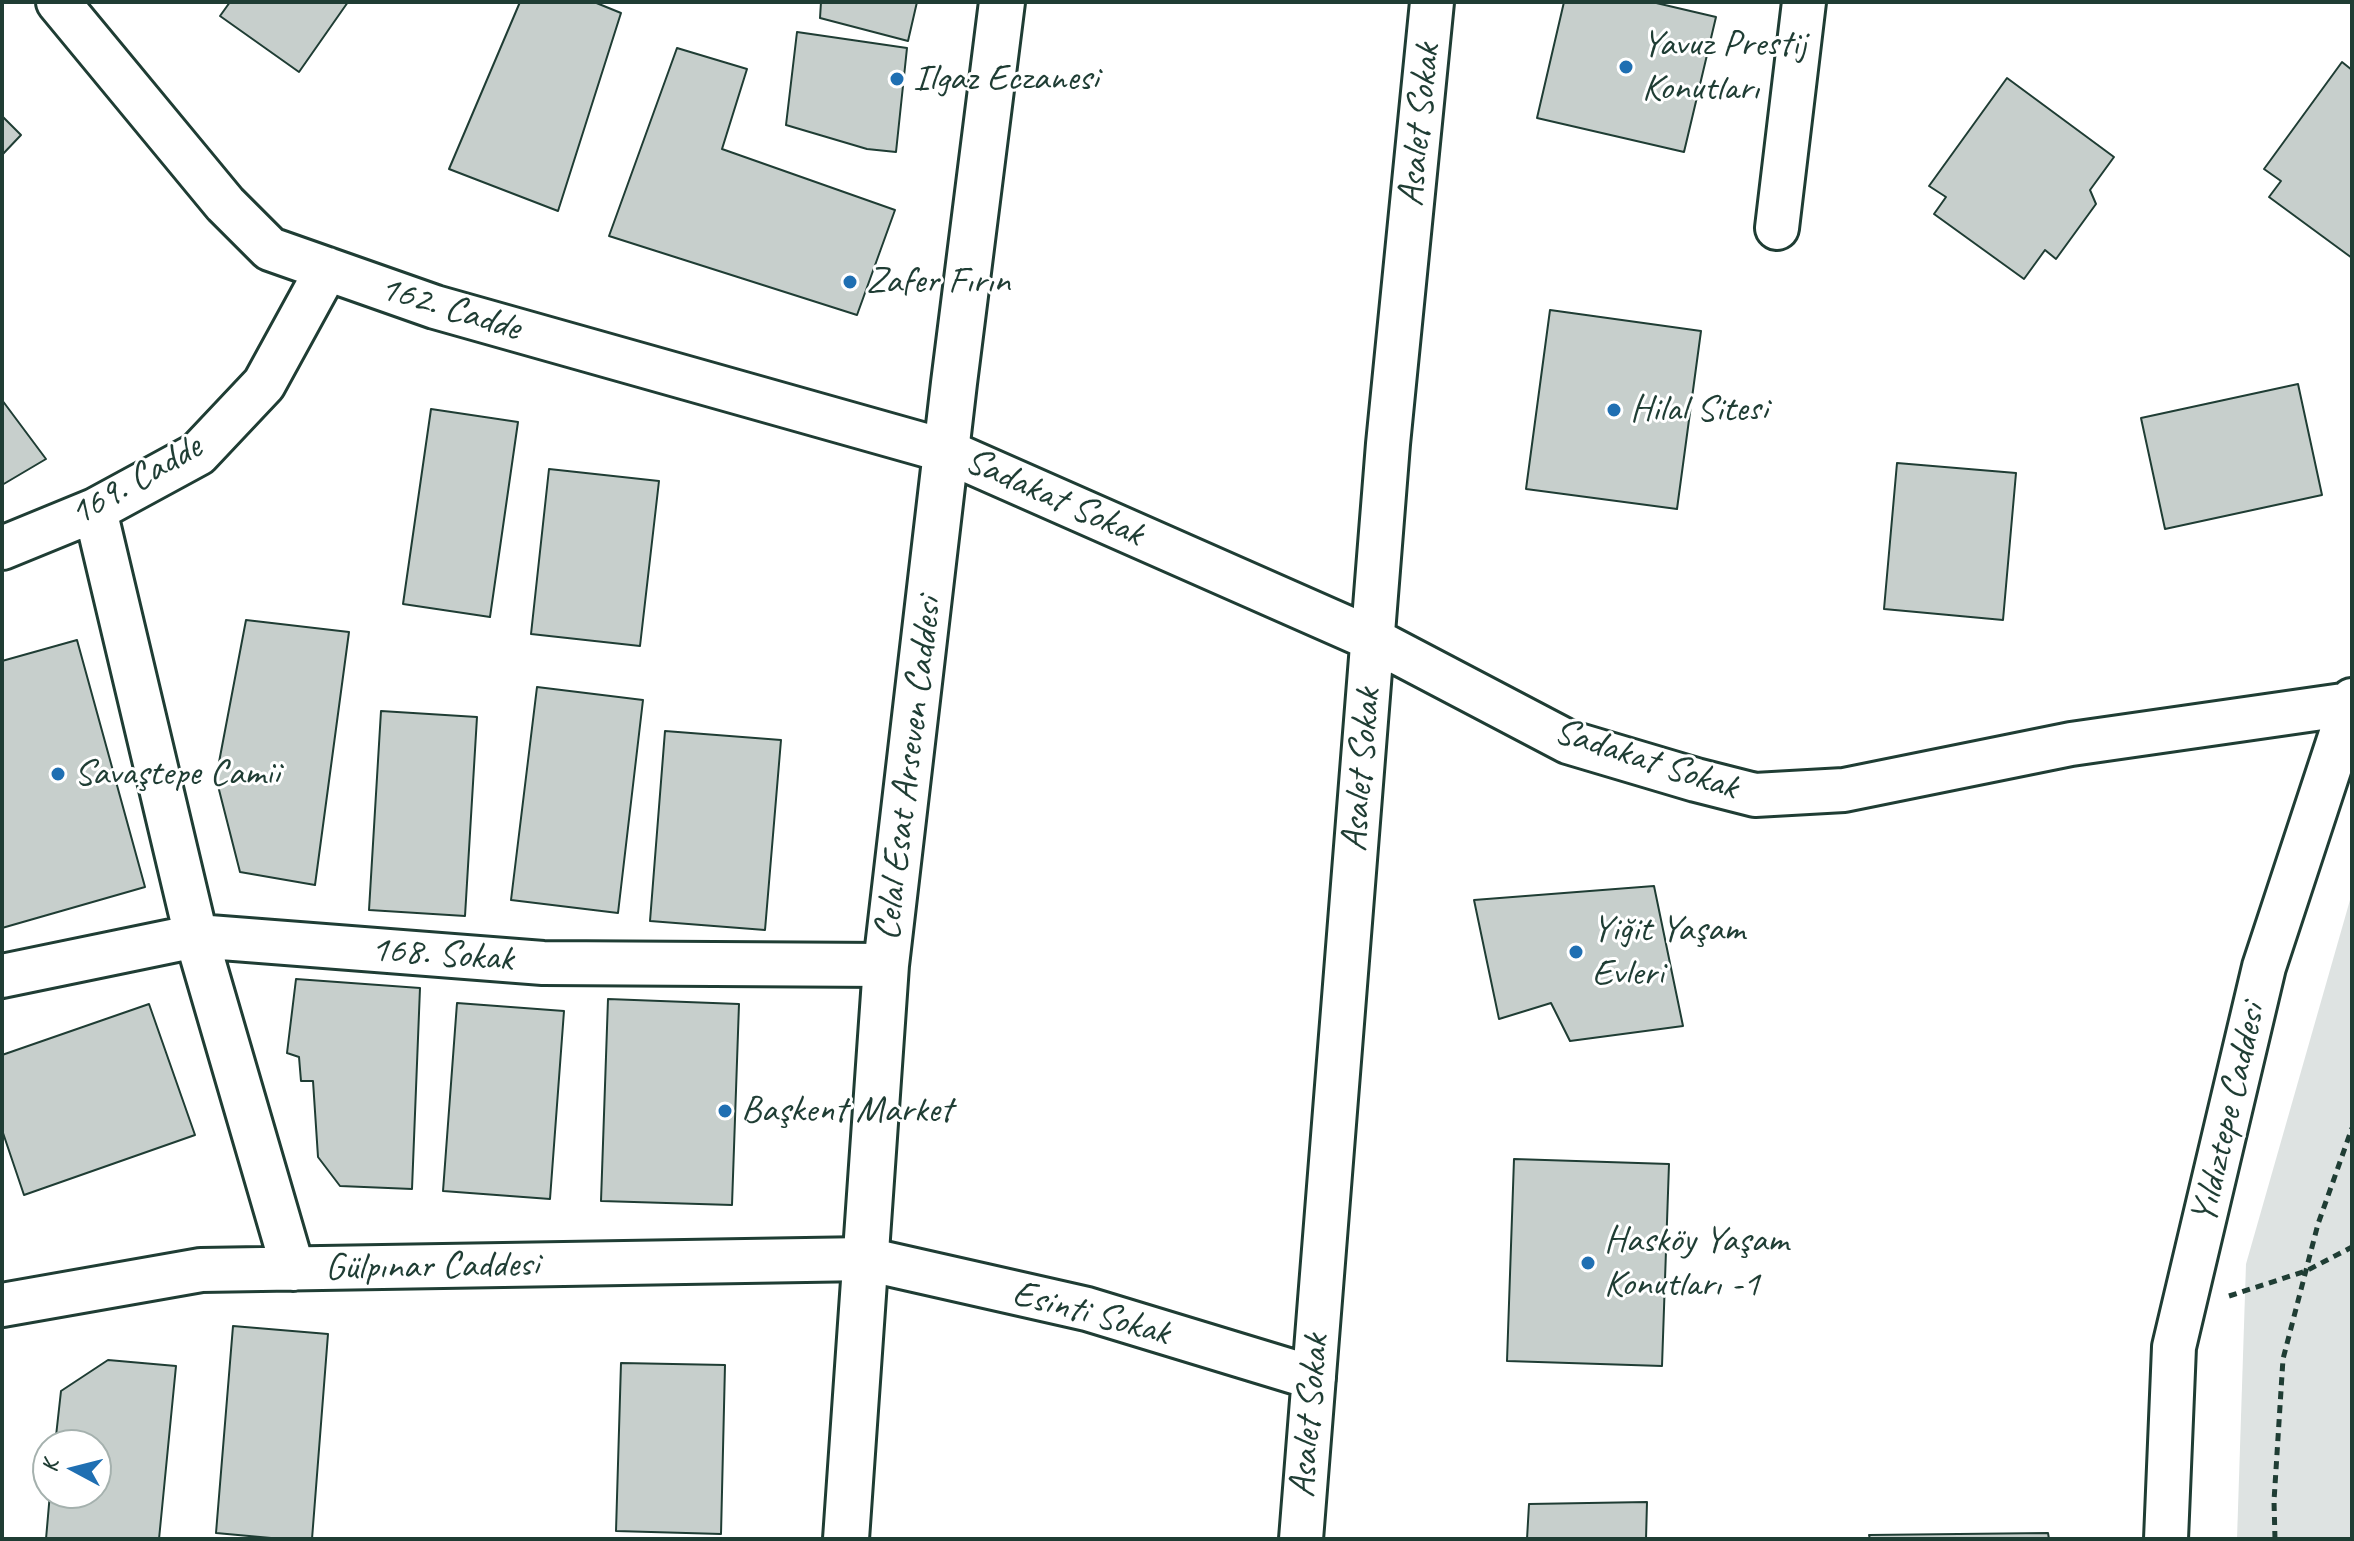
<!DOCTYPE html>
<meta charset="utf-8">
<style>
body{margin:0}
#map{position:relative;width:2354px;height:1541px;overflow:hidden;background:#fff;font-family:Caveat,sans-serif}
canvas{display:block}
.frame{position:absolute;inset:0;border:4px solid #1f3d34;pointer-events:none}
.north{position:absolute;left:32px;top:1429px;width:80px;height:80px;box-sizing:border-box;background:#fff;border:2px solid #a5b1ae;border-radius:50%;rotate:277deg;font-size:22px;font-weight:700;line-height:32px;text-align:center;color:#1f3d34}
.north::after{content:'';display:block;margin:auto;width:28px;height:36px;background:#1f6fb2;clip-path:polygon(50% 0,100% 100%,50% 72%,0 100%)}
</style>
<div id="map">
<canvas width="2354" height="1541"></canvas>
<div class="frame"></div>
<div class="north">K</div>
</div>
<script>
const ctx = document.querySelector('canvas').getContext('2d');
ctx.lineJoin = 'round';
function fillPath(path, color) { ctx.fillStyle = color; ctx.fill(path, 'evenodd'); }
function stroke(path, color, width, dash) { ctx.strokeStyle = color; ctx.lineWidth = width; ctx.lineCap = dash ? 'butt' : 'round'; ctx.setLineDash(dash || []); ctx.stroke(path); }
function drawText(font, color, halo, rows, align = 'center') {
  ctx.font = font + ' Caveat,sans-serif'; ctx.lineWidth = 6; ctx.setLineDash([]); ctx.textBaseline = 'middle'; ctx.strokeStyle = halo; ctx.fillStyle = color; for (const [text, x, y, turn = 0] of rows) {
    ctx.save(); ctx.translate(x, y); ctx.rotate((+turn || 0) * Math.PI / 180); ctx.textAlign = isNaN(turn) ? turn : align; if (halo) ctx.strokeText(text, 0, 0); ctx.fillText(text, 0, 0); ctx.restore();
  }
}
const green = new Path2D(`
 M 2352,893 L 2352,1539 L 2237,1539 L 2246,1264 Z`);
const building = new Path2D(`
 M 230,2 L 348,2 L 299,72 L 220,16 Z
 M 520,2 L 594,2 L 621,13 L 558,211 L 449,169 Z
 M 821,2 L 917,2 L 908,41 L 820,18 Z
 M 1564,2 L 1652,2 L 1716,17 L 1684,152 L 1537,118 Z
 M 797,32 L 907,48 L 896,152 L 867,149 L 786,125 Z
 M 677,48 L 747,69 L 722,149 L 895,210 L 857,315 L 609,236 Z
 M 2342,62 L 2352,70 L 2352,258 L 2269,197 L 2281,181 L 2264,169 Z
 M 2007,78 L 2114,157 L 2090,190 L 2096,204 L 2056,259 L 2045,250 L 2024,279 L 1934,214 L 1946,197 L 1929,186 Z
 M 2,116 L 21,135 L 2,155 Z
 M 1550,310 L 1701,331 L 1677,509 L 1526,489 Z
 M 2298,384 L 2322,495 L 2165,529 L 2141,418 Z
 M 2,400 L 46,459 L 2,485 Z
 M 431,409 L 518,422 L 490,617 L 403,604 Z
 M 1897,463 L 2016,473 L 2003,620 L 1884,609 Z
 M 549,469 L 659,481 L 640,646 L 531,634 Z
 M 246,620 L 349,632 L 315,885 L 240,872 L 216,778 Z
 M 77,640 L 145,887 L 2,928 L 2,661 Z
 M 537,687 L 643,700 L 618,913 L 511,900 Z
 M 381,711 L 477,717 L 465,916 L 369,910 Z
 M 665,731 L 781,740 L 765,930 L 650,921 Z
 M 1654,886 L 1683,1026 L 1570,1041 L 1551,1003 L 1499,1019 L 1474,900 Z
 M 296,979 L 420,988 L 412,1189 L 340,1186 L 318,1157 L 313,1081 L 301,1081 L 299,1057 L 287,1053 Z
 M 608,999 L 739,1004 L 732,1205 L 601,1201 Z
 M 457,1003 L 564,1011 L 550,1199 L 443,1191 Z
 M 149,1004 L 195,1135 L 24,1195 L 2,1130 L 2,1055 Z
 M 1514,1159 L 1669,1164 L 1662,1366 L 1507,1361 Z
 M 233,1326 L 328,1334 L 312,1539 L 282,1539 L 216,1533 Z
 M 108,1360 L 176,1366 L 159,1539 L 46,1539 L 50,1493 L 96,1493 L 96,1445 L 55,1445 L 61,1391 Z
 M 621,1363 L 725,1365 L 721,1534 L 616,1531 Z
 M 1647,1502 L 1646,1539 L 1527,1539 L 1529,1504 Z
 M 2048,1533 L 2049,1539 L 1870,1539 L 1869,1535 Z`);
const path = new Path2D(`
 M 2229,1296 L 2306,1271 L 2352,1247
 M 2275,1539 L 2274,1501 L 2283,1359 L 2318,1224 L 2352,1128`);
const minor = new Path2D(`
 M 58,2 L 225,204 L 270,249 L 435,307 L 946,451 L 1372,639 L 1568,742 L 1696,780 L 1755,795 L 1844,790 L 2071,744 L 2350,704
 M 1777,228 L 1804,2
 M 95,510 L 196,936 L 293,1269
 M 2,548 L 95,510 L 198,454 L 264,384 L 327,269
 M 2,976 L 196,936 L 543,963 L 886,965
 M 2,1305 L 201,1270 L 866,1259 L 1087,1309 L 1314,1378
 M 1301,1539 L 1388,444 L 1432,2
 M 2166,1539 L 2174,1347 L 2264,967 L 2352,700`);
const secondary = new Path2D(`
 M 846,1539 L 886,965 L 954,383 L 1002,2`);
const markers = [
 [1626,67,8,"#1f6fb2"],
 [897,79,8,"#1f6fb2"],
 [850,282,8,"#1f6fb2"],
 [1614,410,8,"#1f6fb2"],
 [58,774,8,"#1f6fb2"],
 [1576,952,8,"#1f6fb2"],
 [725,1111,8,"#1f6fb2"],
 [1588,1263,8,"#1f6fb2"]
];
const poiNames = [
 ["Yavuz Prestij",1642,45],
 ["Konutları",1642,89],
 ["Ilgaz Eczanesi",913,79],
 ["Zafer Fırın",866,282],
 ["Hilal Sitesi",1630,410],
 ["Savaştepe Camii",74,774],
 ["Yiğit Yaşam",1592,930],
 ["Evleri",1592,974],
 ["Başkent Market",741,1111],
 ["Hasköy Yaşam",1604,1241],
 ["Konutları -1",1604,1285]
];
const streetNames = [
 ["Asalet Sokak",1420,125,-84],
 ["162. Cadde",450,309,17],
 ["169. Cadde",136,481,-30],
 ["Sadakat Sokak",1054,498,24],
 ["Sadakat Sokak",1646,760,18],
 ["Celal Esat Arseven Caddesi",909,769,-83],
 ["Asalet Sokak",1362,770,-85],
 ["168. Sokak",442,955,4],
 ["Yıldıztepe Caddesi",2229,1114,-77],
 ["Gülpınar Caddesi",432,1267,-1],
 ["Esinti Sokak",1091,1314,15],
 ["Asalet Sokak",1310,1416,-85]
];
fillPath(green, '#dee3e2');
fillPath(building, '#c7cfcc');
stroke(building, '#1f3d34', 2);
stroke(minor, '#1f3d34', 48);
stroke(secondary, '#1f3d34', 50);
stroke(path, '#1f3d34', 5, [8, 6]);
stroke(minor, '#fff', 42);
stroke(secondary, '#fff', 44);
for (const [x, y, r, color] of markers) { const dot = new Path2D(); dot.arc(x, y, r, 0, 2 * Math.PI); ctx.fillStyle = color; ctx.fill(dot); stroke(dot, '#fff', 3); }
drawText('38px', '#1f3d34', '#fff', poiNames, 'left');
drawText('38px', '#1f3d34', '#fff', streetNames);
</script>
